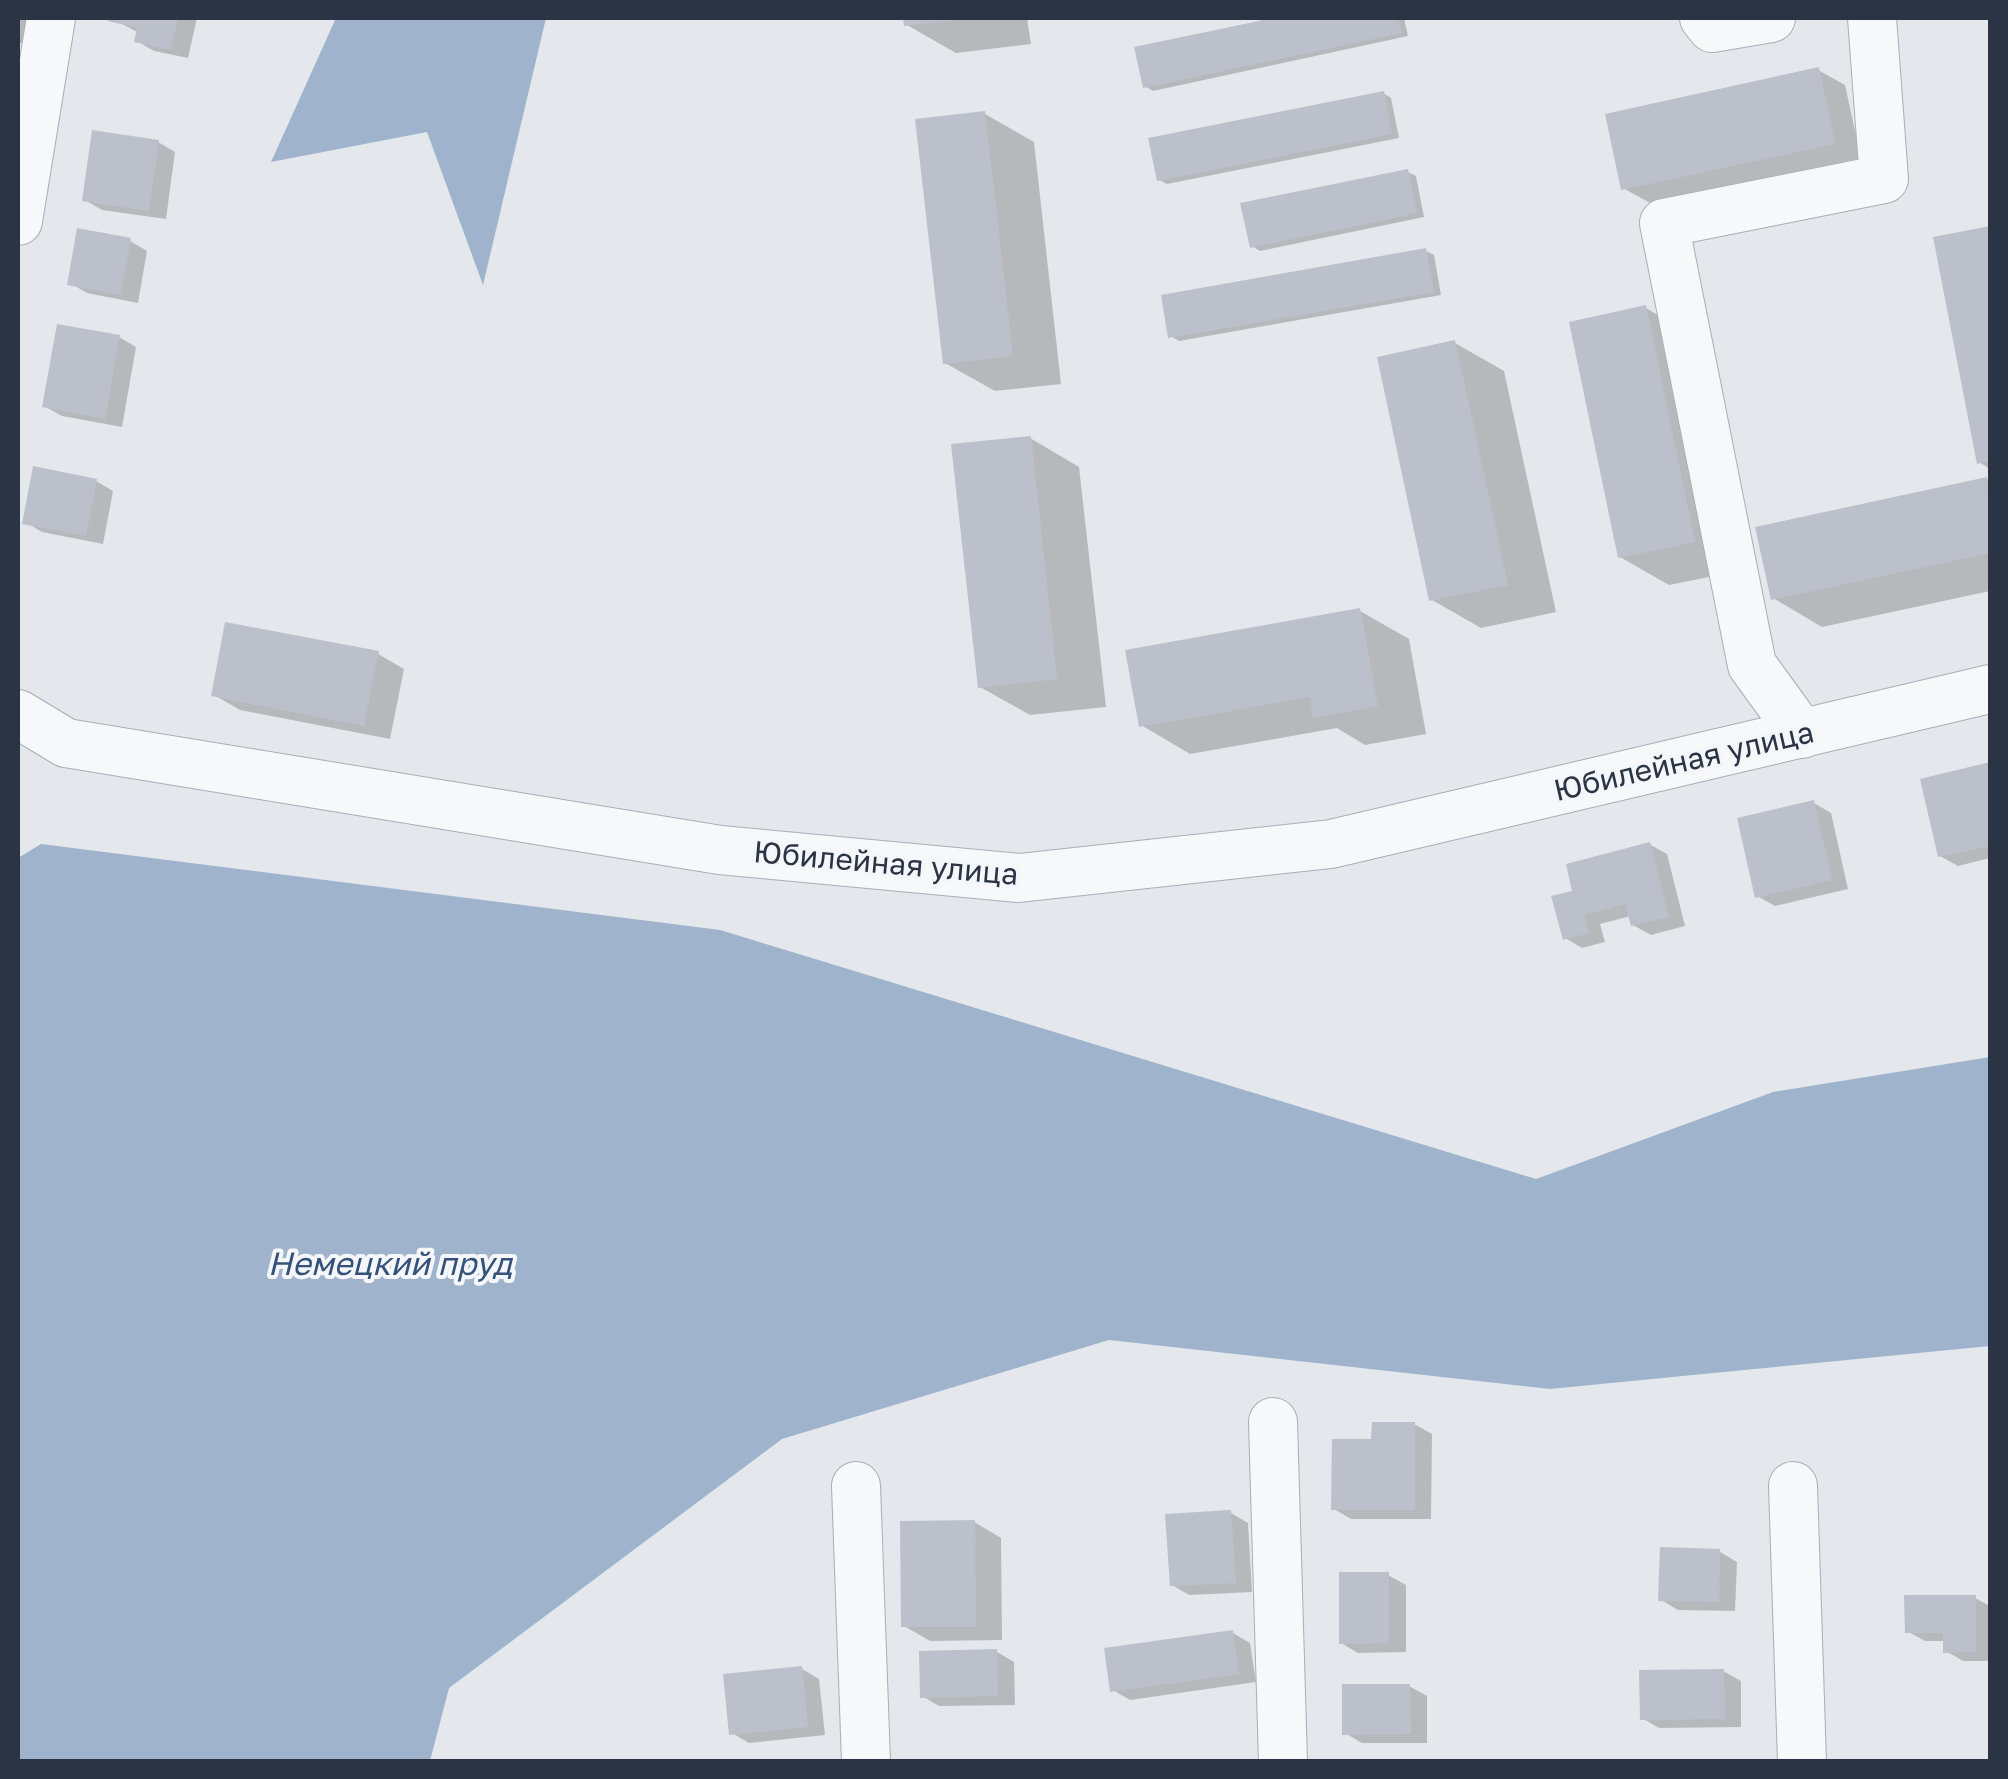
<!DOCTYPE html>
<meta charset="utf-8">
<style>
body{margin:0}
#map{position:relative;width:2008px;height:1779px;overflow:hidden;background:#e4e7ec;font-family:"Golos Text",sans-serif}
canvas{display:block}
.frame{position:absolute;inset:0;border:20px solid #2b3445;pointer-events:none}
</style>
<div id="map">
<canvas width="2008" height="1779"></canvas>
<div class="frame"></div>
</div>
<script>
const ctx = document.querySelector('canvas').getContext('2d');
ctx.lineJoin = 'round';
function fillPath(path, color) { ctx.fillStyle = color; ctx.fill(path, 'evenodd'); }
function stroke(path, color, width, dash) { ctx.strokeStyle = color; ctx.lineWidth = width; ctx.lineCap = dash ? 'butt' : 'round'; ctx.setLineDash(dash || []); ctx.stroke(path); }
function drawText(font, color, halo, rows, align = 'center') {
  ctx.font = font + ' "Golos Text",sans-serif'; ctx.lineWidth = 8; ctx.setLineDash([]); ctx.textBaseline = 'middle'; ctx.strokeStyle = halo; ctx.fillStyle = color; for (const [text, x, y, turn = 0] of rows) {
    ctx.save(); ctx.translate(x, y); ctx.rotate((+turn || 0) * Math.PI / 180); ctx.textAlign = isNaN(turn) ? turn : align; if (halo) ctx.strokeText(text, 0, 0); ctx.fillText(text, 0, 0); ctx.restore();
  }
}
const water = new Path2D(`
 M 336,18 L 546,18 L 483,285 L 427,132 L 271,162 Z
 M 41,844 L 720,930 L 1536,1179 L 1773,1092 L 1990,1057 L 1990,1346 L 1550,1389 L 1109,1340 L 782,1439 L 449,1688 L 430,1761 L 18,1761 L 18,858 Z`);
const shadow = new Path2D(`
 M 18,18 L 37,18 L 36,44 L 18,43 Z
 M 111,18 L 197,18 L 188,58 L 154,51 L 137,41 L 139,33 Z
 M 906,18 L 1027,18 L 1031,44 L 956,53 L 907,25 Z
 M 1285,18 L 1404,18 L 1408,36 L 1153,91 L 1145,86 L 1137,49 Z
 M 1818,70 L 1845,85 L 1861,158 L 1650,203 L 1623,188 Z
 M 1383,93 L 1391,98 L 1399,138 L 1167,184 L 1159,180 Z
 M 985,114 L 1034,142 L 1061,384 L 995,391 L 945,363 Z
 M 158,142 L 175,152 L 166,219 L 102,210 L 85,200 Z
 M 1408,172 L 1416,176 L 1424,217 L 1260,251 L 1252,246 Z
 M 1990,228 L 1990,469 L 1979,462 L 1936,239 Z
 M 130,241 L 147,251 L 138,303 L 87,293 L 70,283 Z
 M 1426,251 L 1434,255 L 1441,295 L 1179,341 L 1171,336 Z
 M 1646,308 L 1695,337 L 1744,570 L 1669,585 L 1620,557 Z
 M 119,337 L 136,347 L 122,427 L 62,416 L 44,406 Z
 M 1455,343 L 1504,371 L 1556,612 L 1481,628 L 1432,600 Z
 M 1030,438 L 1079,467 L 1106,707 L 1030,715 L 980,687 Z
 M 1987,479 L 1990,481 L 1990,591 L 1822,627 L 1773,598 Z
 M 96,481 L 113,491 L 103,544 L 42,532 L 25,522 Z
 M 1360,611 L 1409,639 L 1426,734 L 1365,745 L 1337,728 L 1190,754 L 1141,725 Z
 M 378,654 L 404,669 L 390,739 L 240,710 L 214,695 Z
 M 1990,765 L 1990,858 L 1958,866 L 1940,856 L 1923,781 Z
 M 1814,803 L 1831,813 L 1848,889 L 1775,906 L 1757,896 Z
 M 1649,844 L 1667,854 L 1685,926 L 1651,935 L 1633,925 L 1631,916 L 1600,924 L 1605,942 L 1582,948 L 1565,938 L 1575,893 Z
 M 1414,1424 L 1432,1434 L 1431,1519 L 1351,1519 L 1334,1509 Z
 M 1231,1513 L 1248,1523 L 1252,1592 L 1189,1595 L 1172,1585 Z
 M 974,1522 L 1001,1538 L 1002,1640 L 930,1641 L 904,1626 Z
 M 1720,1552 L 1737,1562 L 1735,1611 L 1678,1610 L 1661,1600 Z
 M 1388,1575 L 1406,1585 L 1406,1652 L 1358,1653 L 1341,1643 Z
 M 1975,1598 L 1990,1606 L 1990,1661 L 1963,1661 L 1946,1651 L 1946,1641 L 1925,1641 L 1907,1631 Z
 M 1233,1633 L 1250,1643 L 1256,1682 L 1130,1700 L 1113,1690 Z
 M 997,1652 L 1014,1662 L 1015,1705 L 939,1706 L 922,1696 Z
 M 802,1669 L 819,1679 L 825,1735 L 749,1743 L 732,1733 Z
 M 1723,1671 L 1741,1681 L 1741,1727 L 1659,1728 L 1642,1718 Z
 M 1409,1686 L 1427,1696 L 1427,1743 L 1362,1743 L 1345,1733 Z`);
const building = new Path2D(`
 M 108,18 L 178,18 L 171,50 L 134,42 L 137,28 L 108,21 Z
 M 903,18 L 955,18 L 955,20 L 904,26 Z
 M 1273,18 L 1398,18 L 1402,33 L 1143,88 L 1134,47 Z
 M 1819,67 L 1835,144 L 1621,190 L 1605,114 Z
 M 1384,91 L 1392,134 L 1157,181 L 1148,138 Z
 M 985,111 L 1013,356 L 943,364 L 915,119 Z
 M 92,130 L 159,140 L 149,211 L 82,201 Z
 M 1408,169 L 1417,213 L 1250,248 L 1240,203 Z
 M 1990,226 L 1990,461 L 1977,464 L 1933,237 Z
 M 77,228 L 131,238 L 121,295 L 67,285 Z
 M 1426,248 L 1434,292 L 1168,338 L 1161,295 Z
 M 1646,305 L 1695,542 L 1618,558 L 1569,322 Z
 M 57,324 L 120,335 L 105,419 L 42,407 Z
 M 1455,340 L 1508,585 L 1429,601 L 1377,357 Z
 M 1031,436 L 1057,679 L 978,688 L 951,444 Z
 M 33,466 L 97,479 L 86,536 L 22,524 Z
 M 1987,477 L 1990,553 L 1771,600 L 1755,527 Z
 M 1360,608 L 1378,706 L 1313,718 L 1310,697 L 1139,727 L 1125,650 Z
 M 225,622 L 379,651 L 364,726 L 211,696 Z
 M 1990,762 L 1990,846 L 1938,857 L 1920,779 Z
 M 1814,800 L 1832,880 L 1755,898 L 1737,818 Z
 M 1650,842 L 1669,917 L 1631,926 L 1625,904 L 1584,915 L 1589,933 L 1563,940 L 1551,896 L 1572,891 L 1566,864 Z
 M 1372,1422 L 1415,1422 L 1415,1510 L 1331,1510 L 1332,1439 L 1371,1439 Z
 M 1231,1510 L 1236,1583 L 1170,1586 L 1165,1514 Z
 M 975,1520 L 976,1627 L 901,1627 L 900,1521 Z
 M 1660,1547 L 1720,1549 L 1719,1602 L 1658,1601 Z
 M 1339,1572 L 1389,1572 L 1389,1643 L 1339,1644 Z
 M 1904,1595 L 1976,1595 L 1976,1652 L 1943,1653 L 1943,1633 L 1905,1633 Z
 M 1233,1630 L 1239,1674 L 1110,1692 L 1104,1648 Z
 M 997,1649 L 998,1696 L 920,1698 L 919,1651 Z
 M 802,1666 L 808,1727 L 729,1735 L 723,1674 Z
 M 1724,1669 L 1725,1719 L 1640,1720 L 1639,1670 Z
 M 1342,1684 L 1410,1684 L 1411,1734 L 1342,1735 Z`);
const minor = new Path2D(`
 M 1704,18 L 1712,28 L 1771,18
 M 18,221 L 51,18
 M 18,714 L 66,743 L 720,850 L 1019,878 L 1331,844 L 1990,689
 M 1802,734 L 1752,665 L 1664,223 L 1884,179 L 1872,18
 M 1273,1422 L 1283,1762
 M 856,1486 L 866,1762
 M 1793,1486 L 1802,1762`);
const streetNames = [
 ["Юбилейная улица",1684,762,-13],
 ["Юбилейная улица",886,864,5]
];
const waterNames = [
 ["Немецкий пруд",390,1265]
];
fillPath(water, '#9fb4cc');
fillPath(shadow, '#0003');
fillPath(building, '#bbc0ca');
stroke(minor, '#a9aeb7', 50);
stroke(minor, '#f7f8fa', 48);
drawText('30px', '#2b3445', '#f4f6f9', streetNames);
drawText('italic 32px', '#34527a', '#f4f6f9', waterNames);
</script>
